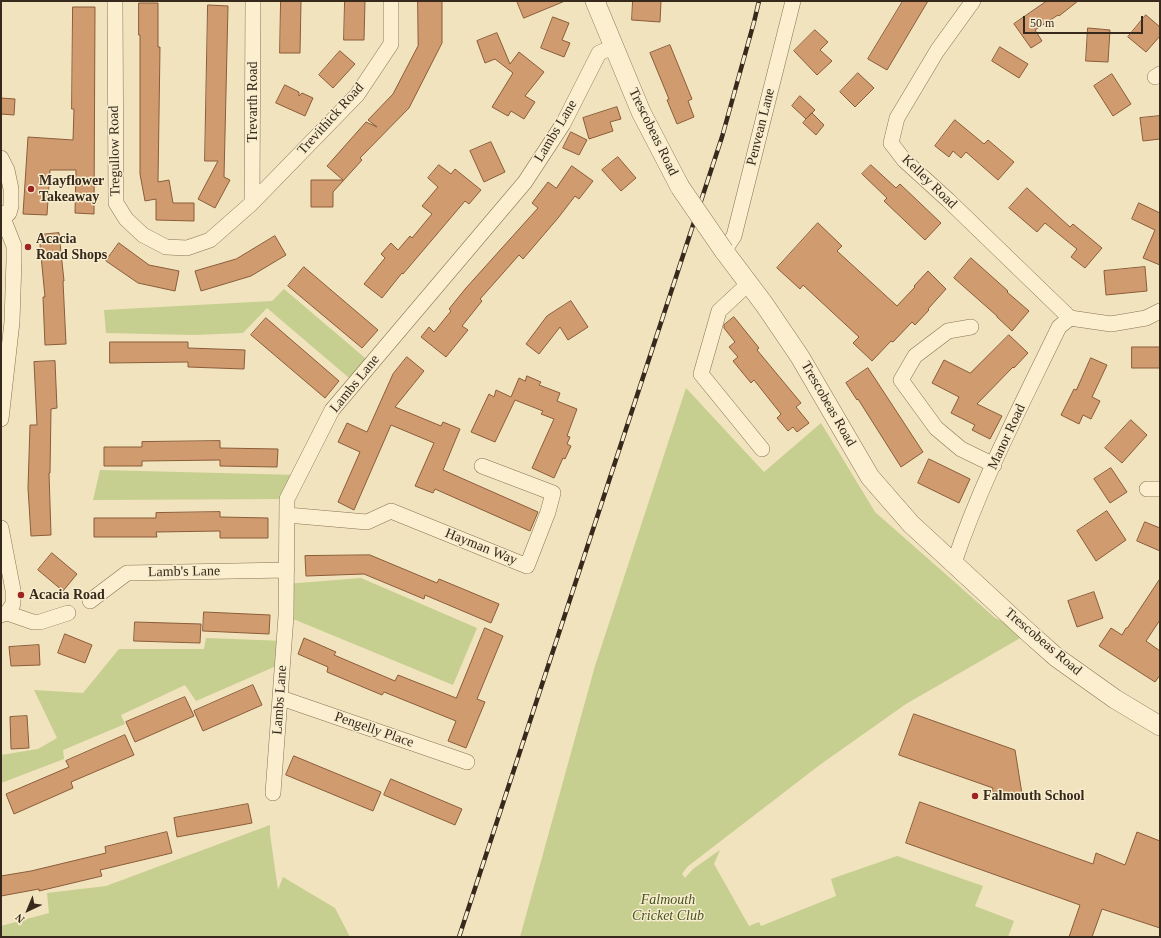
<!DOCTYPE html>
<style>
body{margin:0}
#map{position:relative;width:1161px;height:938px;overflow:hidden;background:#f0e3bd;font-family:"Times New Roman",serif}
canvas{display:block}
.frame{position:absolute;inset:0;border:2px solid #37291b;pointer-events:none}
.north{position:absolute;left:8px;top:890px;width:40px;height:40px;-webkit-text-stroke:3px #f7eccd;paint-order:stroke;rotate:224deg;font-size:11px;font-weight:700;line-height:16px;text-align:center;color:#37291b}
.north::after{content:'';display:block;margin:auto;width:14px;height:18px;background:#37291b;clip-path:polygon(50% 0,100% 100%,50% 72%,0 100%)}
.scale{position:absolute;left:1023px;top:16px;width:120px;height:18px;box-sizing:border-box;border:2px solid #37291b;border-top:0;padding-left:5px;font-size:12px;line-height:14px;white-space:nowrap;color:#37291b;-webkit-text-stroke:3px #f7eccd;paint-order:stroke}
</style>
<div id="map">
<canvas width="1161" height="938"></canvas>
<div class="frame"></div>
<div class="north">N</div>
<div class="scale">50 m</div>
</div>
<script>
const ctx = document.querySelector('canvas').getContext('2d');
ctx.lineJoin = 'round';
function fillPath(path, color) { ctx.fillStyle = color; ctx.fill(path, 'evenodd'); }
function stroke(path, color, width, dash) { ctx.strokeStyle = color; ctx.lineWidth = width; ctx.lineCap = dash ? 'butt' : 'round'; ctx.setLineDash(dash || []); ctx.stroke(path); }
function drawText(font, color, halo, rows, align = 'center') {
  ctx.font = font + ' "Times New Roman",serif'; ctx.lineWidth = 3; ctx.setLineDash([]); ctx.textBaseline = 'middle'; ctx.strokeStyle = halo; ctx.fillStyle = color; for (const [text, x, y, turn = 0] of rows) {
    ctx.save(); ctx.translate(x, y); ctx.rotate((+turn || 0) * Math.PI / 180); ctx.textAlign = isNaN(turn) ? turn : align; if (halo) ctx.strokeText(text, 0, 0); ctx.fillText(text, 0, 0); ctx.restore();
  }
}
const green = new Path2D(`
 M 284,289 L 371,363 L 355,383 L 267,308 L 243,333 L 194,335 L 106,333 L 104,310 L 272,301 Z
 M 686,388 L 764,472 L 821,423 L 875,512 L 958,585 L 995,618 L 1029,633 L 906,704 L 821,764 L 687,867 L 682,874 L 685,878 L 693,869 L 720,850 L 714,864 L 749,926 L 759,922 L 761,926 L 836,896 L 831,879 L 897,856 L 983,886 L 975,906 L 1014,921 L 1008,937 L 520,937 L 595,666 Z
 M 100,470 L 299,475 L 287,499 L 93,500 Z
 M 361,578 L 477,628 L 453,685 L 286,616 L 286,584 Z
 M 206,638 L 285,641 L 283,663 L 196,701 L 185,685 L 121,715 L 125,724 L 63,750 L 64,759 L 1,783 L 1,755 L 38,749 L 57,738 L 34,690 L 83,693 L 119,649 L 204,649 Z
 M 270,825 L 270,834 L 278,890 L 283,877 L 335,908 L 350,937 L 1,937 L 1,926 L 49,913 L 47,893 L 106,886 Z`);
const building = new Path2D(`
 M 281,1 L 301,1 L 300,53 L 280,53 Z
 M 345,1 L 365,1 L 364,40 L 344,40 Z
 M 418,1 L 442,1 L 442,43 L 409,108 L 360,158 L 362,160 L 333,192 L 333,207 L 311,207 L 311,180 L 343,180 L 327,166 L 366,122 L 377,127 L 368,120 L 393,94 L 418,46 Z
 M 517,1 L 565,1 L 524,18 Z
 M 633,1 L 661,1 L 660,22 L 632,20 Z
 M 903,1 L 928,1 L 887,70 L 868,59 Z
 M 1047,1 L 1078,1 L 1059,16 L 1058,15 L 1035,30 L 1042,41 L 1031,48 L 1014,24 Z
 M 139,3 L 158,3 L 158,47 L 160,47 L 158,182 L 169,180 L 173,203 L 194,203 L 194,221 L 156,220 L 156,199 L 145,201 L 140,174 L 140,35 L 139,35 Z
 M 208,5 L 228,6 L 224,177 L 230,180 L 215,208 L 198,199 L 218,161 L 205,161 Z
 M 73,7 L 95,7 L 94,214 L 75,213 L 76,170 L 50,170 L 47,215 L 23,214 L 28,137 L 73,140 L 74,109 L 72,109 Z
 M 1146,15 L 1160,27 L 1160,36 L 1146,52 L 1128,37 Z
 M 553,17 L 569,23 L 562,40 L 570,43 L 564,57 L 541,48 Z
 M 1088,28 L 1110,30 L 1108,62 L 1086,61 Z
 M 815,30 L 828,42 L 820,50 L 832,61 L 817,75 L 794,51 Z
 M 497,33 L 510,64 L 519,52 L 544,72 L 525,96 L 535,102 L 524,119 L 511,111 L 508,116 L 492,107 L 513,73 L 495,59 L 485,63 L 477,41 Z
 M 670,45 L 692,99 L 688,101 L 694,117 L 677,124 L 667,100 L 669,99 L 650,53 Z
 M 1000,47 L 1028,64 L 1019,78 L 992,61 Z
 M 340,51 L 355,64 L 333,88 L 319,75 Z
 M 858,73 L 874,88 L 855,107 L 840,92 Z
 M 1112,74 L 1131,104 L 1113,116 L 1094,86 Z
 M 285,85 L 299,92 L 299,96 L 302,93 L 313,98 L 305,116 L 276,103 Z
 M 800,96 L 815,110 L 806,119 L 792,106 Z
 M 1,98 L 15,99 L 14,115 L 1,114 Z
 M 617,107 L 621,119 L 610,122 L 613,131 L 589,139 L 583,118 Z
 M 812,113 L 824,125 L 816,135 L 803,123 Z
 M 1160,116 L 1160,139 L 1143,141 L 1140,118 Z
 M 955,120 L 984,144 L 988,140 L 1014,162 L 998,180 L 966,152 L 961,158 L 953,151 L 949,157 L 935,146 Z
 M 571,132 L 587,140 L 579,155 L 563,148 Z
 M 491,142 L 505,172 L 484,182 L 470,151 Z
 M 618,157 L 636,178 L 621,191 L 602,170 Z
 M 439,165 L 451,174 L 455,169 L 481,190 L 469,204 L 465,201 L 403,274 L 402,273 L 382,298 L 364,284 L 385,258 L 381,254 L 391,243 L 398,250 L 410,236 L 412,238 L 432,214 L 422,206 L 438,187 L 428,178 Z
 M 871,165 L 896,188 L 900,184 L 941,223 L 925,240 L 884,201 L 887,198 L 862,174 Z
 M 572,166 L 593,181 L 579,199 L 575,196 L 558,218 L 523,259 L 519,255 L 480,299 L 482,301 L 462,326 L 468,330 L 446,357 L 421,337 L 429,327 L 434,332 L 451,311 L 449,309 L 466,288 L 538,208 L 532,203 L 548,182 L 556,188 Z
 M 1027,188 L 1070,227 L 1073,224 L 1102,248 L 1085,268 L 1071,257 L 1077,249 L 1045,223 L 1037,232 L 1009,208 Z
 M 1139,203 L 1160,213 L 1160,265 L 1143,258 L 1155,230 L 1132,219 Z
 M 818,223 L 842,246 L 837,251 L 897,306 L 915,287 L 914,286 L 928,271 L 946,289 L 928,309 L 929,310 L 915,325 L 912,322 L 893,342 L 891,341 L 872,361 L 853,343 L 859,337 L 803,285 L 800,289 L 777,268 Z
 M 59,233 L 64,281 L 63,281 L 66,344 L 45,345 L 43,297 L 45,297 L 39,235 Z
 M 275,236 L 286,255 L 251,276 L 201,291 L 195,271 L 236,259 Z
 M 119,243 L 149,265 L 179,271 L 175,291 L 138,283 L 106,261 Z
 M 971,258 L 1008,291 L 1007,292 L 1029,311 L 1012,331 L 997,317 L 997,316 L 954,278 Z
 M 304,267 L 378,330 L 362,348 L 288,286 Z
 M 1145,267 L 1147,291 L 1106,295 L 1104,271 Z
 M 571,301 L 588,327 L 568,340 L 560,327 L 539,354 L 526,344 L 547,316 Z
 M 734,317 L 759,348 L 757,350 L 801,403 L 796,407 L 809,423 L 797,432 L 793,427 L 788,431 L 777,418 L 781,414 L 754,380 L 751,383 L 733,361 L 738,357 L 729,347 L 735,342 L 724,328 L 724,325 Z
 M 266,318 L 339,381 L 325,398 L 251,335 Z
 M 1009,335 L 1028,353 L 1014,368 L 1013,367 L 977,404 L 1002,416 L 990,439 L 972,430 L 975,425 L 951,413 L 959,397 L 932,383 L 944,360 L 970,373 Z
 M 110,342 L 188,342 L 188,348 L 245,350 L 244,369 L 188,367 L 188,362 L 110,363 Z
 M 1132,347 L 1160,347 L 1160,368 L 1132,368 Z
 M 407,357 L 424,371 L 395,407 L 441,426 L 443,422 L 460,429 L 443,470 L 538,512 L 530,531 L 435,489 L 433,493 L 415,486 L 434,443 L 391,425 L 354,510 L 338,502 L 360,452 L 338,442 L 347,423 L 367,432 L 393,374 Z
 M 1091,358 L 1107,365 L 1092,397 L 1100,401 L 1091,419 L 1083,415 L 1079,424 L 1061,415 L 1074,389 L 1076,390 Z
 M 55,361 L 57,408 L 51,409 L 50,473 L 49,473 L 51,535 L 31,536 L 28,488 L 30,425 L 37,425 L 34,362 Z
 M 868,368 L 923,452 L 901,467 L 858,399 L 857,400 L 846,383 Z
 M 527,376 L 541,382 L 539,385 L 560,393 L 557,401 L 577,409 L 567,436 L 570,437 L 567,444 L 571,446 L 565,459 L 563,458 L 554,478 L 532,468 L 554,419 L 541,414 L 543,411 L 515,400 L 495,442 L 471,432 L 489,394 L 494,397 L 496,390 L 511,397 L 519,378 L 525,381 Z
 M 1131,420 L 1147,435 L 1122,463 L 1105,448 Z
 M 220,441 L 220,448 L 278,449 L 277,467 L 220,466 L 220,460 L 142,461 L 142,466 L 104,466 L 104,447 L 142,447 L 142,442 Z
 M 929,459 L 970,479 L 959,503 L 918,483 Z
 M 1111,468 L 1127,492 L 1110,503 L 1094,479 Z
 M 1107,511 L 1126,540 L 1096,561 L 1077,531 Z
 M 220,512 L 220,517 L 268,518 L 268,538 L 220,538 L 220,531 L 156,532 L 157,537 L 94,537 L 94,518 L 156,518 L 156,513 Z
 M 1145,522 L 1160,528 L 1160,551 L 1137,541 Z
 M 52,553 L 77,574 L 63,591 L 38,570 Z
 M 370,555 L 437,583 L 439,579 L 499,604 L 491,623 L 425,595 L 424,599 L 364,574 L 306,576 L 305,556 Z
 M 1160,579 L 1160,620 L 1146,641 L 1160,651 L 1160,675 L 1155,682 L 1099,646 L 1111,628 L 1122,635 L 1126,628 L 1127,628 Z
 M 1094,592 L 1103,618 L 1077,627 L 1068,601 Z
 M 204,612 L 270,615 L 269,634 L 203,631 Z
 M 135,622 L 201,624 L 200,643 L 134,641 Z
 M 485,628 L 503,636 L 477,699 L 485,702 L 466,748 L 448,741 L 456,721 L 384,692 L 382,695 L 327,672 L 328,667 L 298,654 L 304,638 L 336,652 L 334,655 L 395,681 L 398,675 L 456,698 Z
 M 65,634 L 92,645 L 85,663 L 58,653 Z
 M 39,645 L 40,665 L 11,666 L 9,647 Z
 M 253,685 L 262,705 L 203,731 L 194,711 Z
 M 185,697 L 194,716 L 135,742 L 126,722 Z
 M 914,714 L 1015,750 L 1023,800 L 992,791 L 993,788 L 899,755 Z
 M 27,716 L 29,748 L 11,749 L 10,717 Z
 M 125,735 L 134,755 L 71,782 L 73,788 L 14,814 L 6,794 L 69,767 L 66,761 Z
 M 294,756 L 381,792 L 373,811 L 286,775 Z
 M 391,779 L 462,809 L 455,825 L 384,795 Z
 M 920,802 L 1093,864 L 1096,853 L 1125,865 L 1137,832 L 1160,841 L 1160,928 L 1102,909 L 1092,937 L 1069,937 L 1080,905 L 906,843 Z
 M 248,804 L 252,823 L 177,837 L 174,818 Z
 M 167,832 L 172,853 L 100,870 L 102,876 L 39,891 L 39,889 L 1,896 L 1,876 L 31,871 L 106,853 L 105,847 Z`);
const minor = new Path2D(`
 M 115,1 L 116,203 L 126,219 L 143,235 L 166,247 L 187,248 L 210,240 L 252,203 L 357,95 L 391,44 L 391,1
 M 973,1 L 937,51 L 897,118 L 891,143 L 904,160 L 948,200 L 1070,318
 M 1155,77 L 1160,74
 M 1,158 L 7,170 L 11,189 L 11,206 L 9,213 L 3,217
 M 252,203 L 253,1
 M 1,213 L 14,246 L 14,260 L 12,322 L 1,419
 M 724,251 L 734,236 L 793,1
 M 748,284 L 719,311 L 701,374 L 762,449
 M 1070,318 L 1111,324 L 1146,318 L 1160,311
 M 971,327 L 948,331 L 915,356 L 901,380 L 936,428 L 961,449 L 994,465
 M 1147,489 L 1160,489
 M 287,515 L 367,522 L 391,511 L 527,566 L 548,512 L 553,493 L 482,466
 M 1,528 L 13,590 L 13,604 L 7,613
 M 954,563 C 981,482 1022,404 1059,327 L 1070,318
 M 90,601 L 127,573 L 287,570
 M 1,615 L 7,613 L 33,622 L 40,622 L 68,613
 M 281,698 L 467,762
 M 273,793 L 286,616 L 287,499 L 332,410 L 525,182 L 563,124 L 599,53 L 613,47`);
const tertiary = new Path2D(`
 M 595,1 L 641,112 L 680,187
 M 724,251 L 764,304 L 800,357 L 870,477 L 911,524 L 1029,633 L 1056,657 L 1115,699 L 1160,726`);
const rail = new Path2D(`
 M 459,937 L 722,137 L 754,22 L 759,1`);
const tertiaryBridge = new Path2D(`
 M 680,187 L 724,251`);
const markers = [
 [31,189,4,"#9c2421"],
 [28,247,4,"#9c2421"],
 [21,595,4,"#9c2421"],
 [975,796,4,"#9c2421"]
];
const streetNames = [
 ["Trevarth Road",253,102,-90],
 ["Trevithick Road",331,119,-48],
 ["Penvean Lane",761,127,-76],
 ["Lambs Lane",556,131,-59],
 ["Trescobeas Road",653,132,64],
 ["Tregullow Road",115,151,-91],
 ["Kelley Road",929,182,44],
 ["Lambs Lane",355,384,-51],
 ["Trescobeas Road",828,404,60],
 ["Manor Road",1007,437,-65],
 ["Hayman Way",481,547,22],
 ["Lamb's Lane",184,572,-1],
 ["Trescobeas Road",1043,642,40],
 ["Lambs Lane",280,700,-86],
 ["Pengelly Place",374,730,19]
];
const poiNames = [
 ["Mayflower",39,181],
 ["Takeaway",39,197],
 ["Acacia",36,239],
 ["Road Shops",36,255],
 ["Acacia Road",29,595],
 ["Falmouth School",983,796]
];
const parkNames = [
 ["Falmouth",668,900],
 ["Cricket Club",668,916]
];
fillPath(green, '#c6cf90');
fillPath(building, '#d19b70');
stroke(building, '#8a5c39', 1);
stroke(minor, '#897255', 16);
stroke(tertiary, '#897255', 20);
stroke(minor, '#fbefd0', 15);
stroke(tertiary, '#fbefd0', 19);
stroke(rail, '#37291b', 4.5);
stroke(rail, '#f7eccd', 3, [9]);
stroke(tertiaryBridge, '#897255', 20, []);
stroke(tertiaryBridge, '#fbefd0', 19);
for (const [x, y, r, color] of markers) { const dot = new Path2D(); dot.arc(x, y, r, 0, 2 * Math.PI); ctx.fillStyle = color; ctx.fill(dot); stroke(dot, '#f7eccd', 1.5); }
drawText('14px', '#37291b', '#f7eccd', streetNames);
drawText('bold 14px', '#37291b', '#f7eccd', poiNames, 'left');
drawText('italic 14px', '#465520', '#f7eccd', parkNames);
</script>
